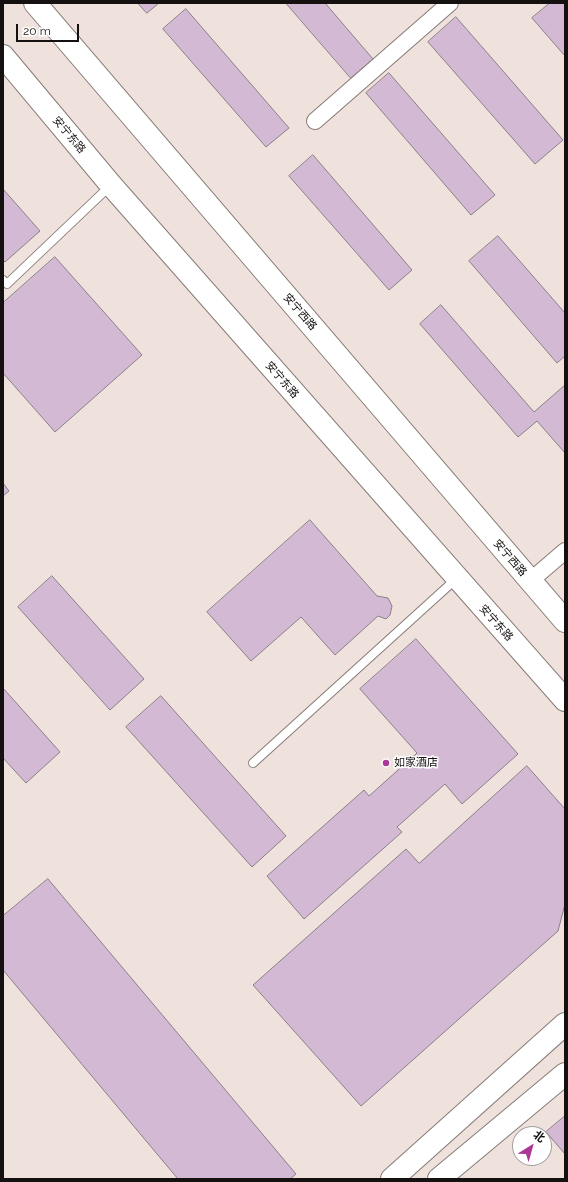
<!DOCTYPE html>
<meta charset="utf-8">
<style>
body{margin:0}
#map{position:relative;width:568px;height:1182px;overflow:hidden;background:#efe2dd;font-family:Raleway,"Noto Sans SC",sans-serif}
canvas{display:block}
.frame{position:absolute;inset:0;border:4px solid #151110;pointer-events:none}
.north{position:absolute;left:512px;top:1126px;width:40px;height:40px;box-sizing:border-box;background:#fff;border:1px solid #a1a09f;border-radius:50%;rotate:37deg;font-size:11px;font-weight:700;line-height:16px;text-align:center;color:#151110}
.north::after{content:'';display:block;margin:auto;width:14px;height:18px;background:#aa3995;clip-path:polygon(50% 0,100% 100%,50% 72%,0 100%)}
.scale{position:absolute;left:16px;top:24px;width:63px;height:18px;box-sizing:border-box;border:2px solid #151110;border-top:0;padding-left:5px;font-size:12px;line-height:14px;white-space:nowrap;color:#151110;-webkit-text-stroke:3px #fff;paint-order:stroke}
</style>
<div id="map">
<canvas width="568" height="1182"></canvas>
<div class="frame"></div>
<div class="north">北</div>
<div class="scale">20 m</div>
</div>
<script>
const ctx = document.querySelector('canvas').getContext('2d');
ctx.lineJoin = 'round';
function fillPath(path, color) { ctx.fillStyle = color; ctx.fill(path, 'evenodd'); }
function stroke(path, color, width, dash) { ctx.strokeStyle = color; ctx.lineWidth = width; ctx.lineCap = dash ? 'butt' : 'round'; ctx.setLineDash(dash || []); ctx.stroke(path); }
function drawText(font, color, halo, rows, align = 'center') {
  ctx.font = font + ' Raleway,"Noto Sans SC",sans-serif'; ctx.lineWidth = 3; ctx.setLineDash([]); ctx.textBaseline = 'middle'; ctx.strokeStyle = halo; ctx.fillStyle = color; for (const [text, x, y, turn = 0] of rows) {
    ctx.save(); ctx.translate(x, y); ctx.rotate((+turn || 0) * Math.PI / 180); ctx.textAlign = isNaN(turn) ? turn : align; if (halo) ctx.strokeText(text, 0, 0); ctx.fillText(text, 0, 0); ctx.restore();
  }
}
const building = new Path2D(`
 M 138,3 L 159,3 L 147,13 Z
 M 286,3 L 325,3 L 373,59 L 351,78 Z
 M 550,3 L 565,3 L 565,56 L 532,18 Z
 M 186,9 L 289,128 L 266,147 L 163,29 Z
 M 456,17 L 563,140 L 535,164 L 428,42 Z
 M 389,73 L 495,195 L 471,215 L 366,93 Z
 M 313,155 L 412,270 L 389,290 L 289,176 Z
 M 3,189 L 40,231 L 5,262 L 3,260 Z
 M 498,236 L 565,313 L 565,356 L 557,363 L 469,261 Z
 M 55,257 L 142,355 L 55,432 L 3,373 L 3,303 Z
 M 441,305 L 534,412 L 565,385 L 565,453 L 537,421 L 518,437 L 420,324 Z
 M 3,483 L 9,491 L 3,496 Z
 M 310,520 L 377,596 L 388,598 L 392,606 L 390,615 L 386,619 L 378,616 L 335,655 L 301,617 L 251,661 L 207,612 Z
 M 52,576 L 144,679 L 110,710 L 18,607 Z
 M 416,639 L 518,754 L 462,804 L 445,784 L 397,827 L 402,832 L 304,919 L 267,876 L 364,790 L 369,796 L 417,753 L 360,689 Z
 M 3,688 L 60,752 L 26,783 L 3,758 Z
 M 161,696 L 286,836 L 252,867 L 126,727 Z
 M 527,766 L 565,809 L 565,904 L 558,931 L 361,1106 L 253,985 L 406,849 L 419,863 Z
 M 48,879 L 296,1174 L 290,1179 L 178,1179 L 3,970 L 3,916 Z
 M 565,1116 L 565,1154 L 546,1132 Z`);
const lane = new Path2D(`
 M 3,280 L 7,284 L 111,185
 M 253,763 L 456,579`);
const street = new Path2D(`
 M 315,121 L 450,3
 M 530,581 L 565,551`);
const secondary = new Path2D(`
 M 35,3 L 565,621
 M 3,56 L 111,185 L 565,700
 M 392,1179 L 565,1024
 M 439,1179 L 565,1074`);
const markers = [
 [386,763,4,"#aa3995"]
];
const streetNames = [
 ["安宁东路",69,135,50],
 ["安宁西路",300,312,49],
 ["安宁东路",282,380,49],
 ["安宁西路",510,558,49],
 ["安宁东路",496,623,48]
];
const poiNames = [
 ["如家酒店",394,763]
];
fillPath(building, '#d4b9d5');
stroke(building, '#877f87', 1);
stroke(lane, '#877b77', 10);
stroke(street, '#877b77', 18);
stroke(secondary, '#877b77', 24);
stroke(lane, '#fff', 8);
stroke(street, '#fff', 16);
stroke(secondary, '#fff', 22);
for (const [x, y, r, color] of markers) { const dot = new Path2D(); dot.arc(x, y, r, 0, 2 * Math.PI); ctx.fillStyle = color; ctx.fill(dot); stroke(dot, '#fff', 1.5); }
drawText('11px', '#151110', '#fff', streetNames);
drawText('11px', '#151110', '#fff', poiNames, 'left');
</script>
